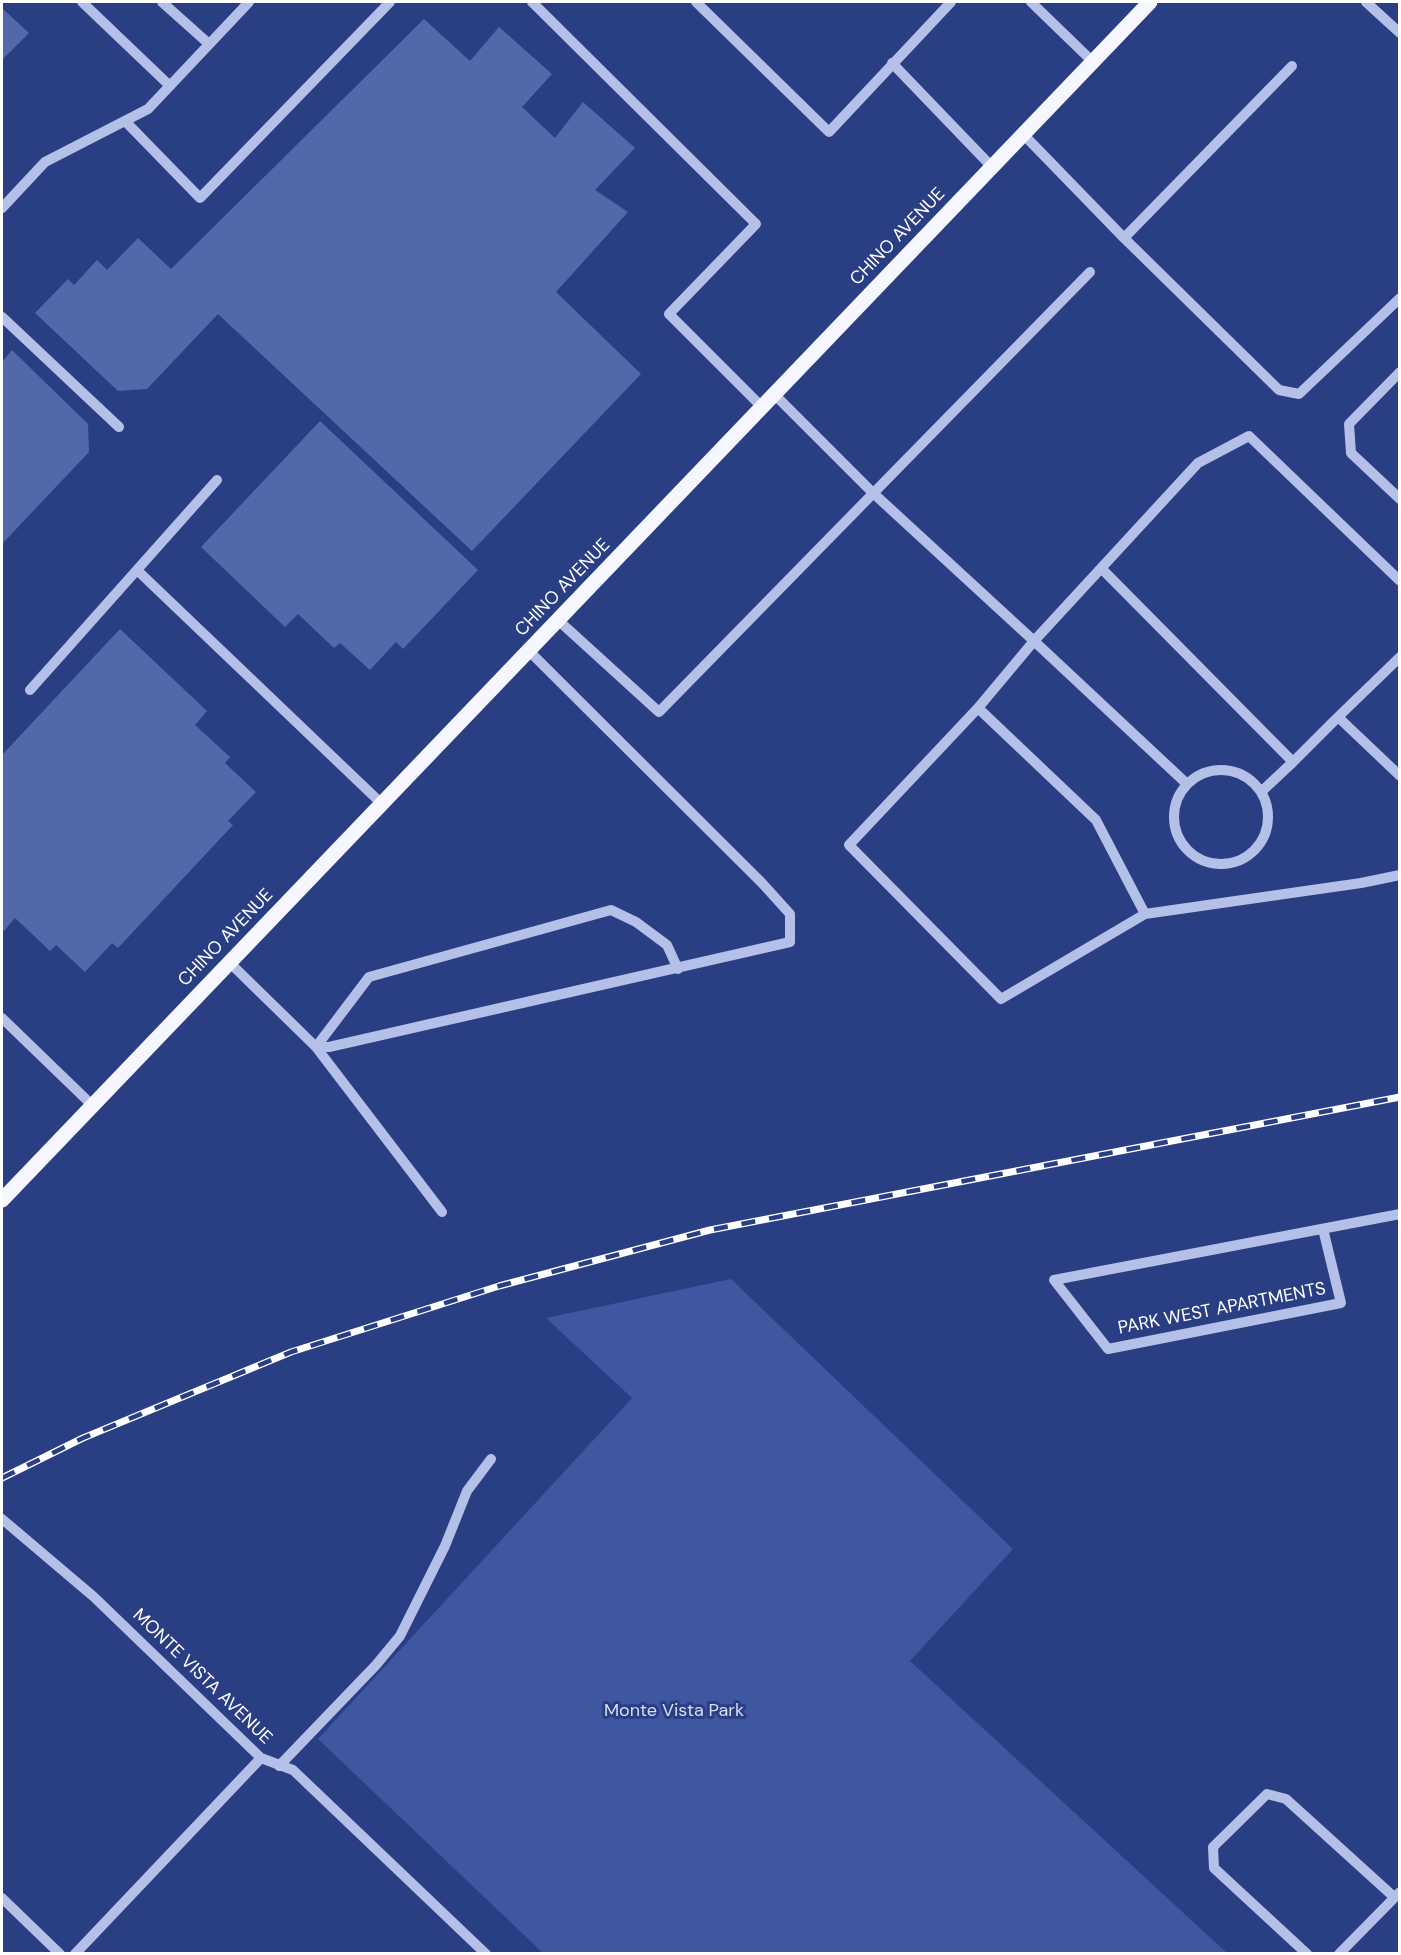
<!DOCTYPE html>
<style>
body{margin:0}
#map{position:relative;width:1401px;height:1955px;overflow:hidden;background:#2a3e84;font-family:"DM Sans",sans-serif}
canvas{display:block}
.frame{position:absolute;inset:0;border:3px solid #fff;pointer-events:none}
</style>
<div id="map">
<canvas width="1401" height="1955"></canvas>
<div class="frame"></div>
</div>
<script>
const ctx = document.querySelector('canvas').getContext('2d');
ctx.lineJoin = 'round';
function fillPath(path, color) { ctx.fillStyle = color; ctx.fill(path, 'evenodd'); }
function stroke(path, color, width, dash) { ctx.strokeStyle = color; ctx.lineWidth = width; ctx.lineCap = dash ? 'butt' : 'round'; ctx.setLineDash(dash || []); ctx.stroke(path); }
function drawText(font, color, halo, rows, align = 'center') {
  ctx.font = font + ' "DM Sans",sans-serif'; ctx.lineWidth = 6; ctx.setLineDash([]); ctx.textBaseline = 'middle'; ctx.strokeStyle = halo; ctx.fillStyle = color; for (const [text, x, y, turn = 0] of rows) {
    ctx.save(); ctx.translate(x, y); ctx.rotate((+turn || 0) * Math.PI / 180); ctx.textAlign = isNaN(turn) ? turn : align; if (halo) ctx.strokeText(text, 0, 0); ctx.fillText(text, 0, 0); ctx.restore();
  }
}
const green = new Path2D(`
 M 731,1279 L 1013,1549 L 910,1661 L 1227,1953 L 543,1953 L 318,1739 L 632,1398 L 546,1318 Z`);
const building = new Path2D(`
 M 2,8 L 29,33 L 2,60 Z
 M 424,19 L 470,61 L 499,27 L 552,74 L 522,107 L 555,138 L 583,102 L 635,148 L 595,190 L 628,212 L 556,292 L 641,374 L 472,551 L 218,314 L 147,389 L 118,391 L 35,313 L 68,279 L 74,285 L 97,260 L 107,270 L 138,238 L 171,269 Z
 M 12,350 L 88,424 L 89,452 L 2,544 L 2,362 Z
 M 320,421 L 478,570 L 403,649 L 396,642 L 370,670 L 340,643 L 334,648 L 298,614 L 285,627 L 201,547 Z
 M 120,629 L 207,711 L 195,725 L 230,757 L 225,763 L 256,792 L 228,821 L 233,825 L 118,948 L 112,943 L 85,972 L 56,945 L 50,951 L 15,918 L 4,931 L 2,929 L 2,755 Z`);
const minor = new Path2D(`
 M 82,2 L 170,86
 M 162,2 L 209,44
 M 532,2 L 756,224 L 669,314 L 762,407
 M 696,2 L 829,132 L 951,2
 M 1031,2 L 1093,62
 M 1366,2 L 1400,33
 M 892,63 L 992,167
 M 125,121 L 200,198 L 390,2
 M 1023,134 L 1124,238 L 1292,66
 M 2,208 L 45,162 L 148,109 L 249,2
 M 1124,238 L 1279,390 L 1299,394 L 1400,298
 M 2,317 L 119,427
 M 1400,372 L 1349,424 L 1351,453 L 1400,499
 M 775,395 L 872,492 L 1034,641 L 1198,463 L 1249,436 L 1400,581
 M 1101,568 L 1293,762 L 1338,717
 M 138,571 L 382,804
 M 559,621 L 659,712 L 1090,272
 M 1400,657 L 1338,717 L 1400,776
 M 30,690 L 217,480
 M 978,708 L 849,845 L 1001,999 L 1145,914
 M1174 817a47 47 0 1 1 94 0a47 47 0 1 1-94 0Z
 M 1187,784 L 1034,641 L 978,708 L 1096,820 L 1145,914 L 1361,883 L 1400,875
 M 1261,792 L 1293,762
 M 230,963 L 316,1047 L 329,1047 L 790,942 L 790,914 L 762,883 L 529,651
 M 2,1018 L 92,1105
 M 442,1212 L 316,1047 L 369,977 L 611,910 L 636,922 L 667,945 L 678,969
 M 1323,1229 L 1341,1303 L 1108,1349 L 1054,1280 L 1400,1214
 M 2,1519 L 94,1597 L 261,1758 L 293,1770 L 486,1954
 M 279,1766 L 376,1665 L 400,1636 L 445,1546 L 467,1491 L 491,1459
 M 2,1898 L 60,1954
 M 75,1954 L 261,1758
 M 1307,1954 L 1214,1868 L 1213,1847 L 1267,1794 L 1286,1799 L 1394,1897
 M 1339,1954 L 1400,1892`);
const major = new Path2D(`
 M 2,1200 L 1150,2`);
const rail = new Path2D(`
 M 2,1478 L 83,1438 L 291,1352 L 499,1286 L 710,1230 L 1400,1097`);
const streetNames = [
 ["CHINO AVENUE",898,237,-46],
 ["CHINO AVENUE",563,588,-46],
 ["CHINO AVENUE",226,938,-46],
 ["PARK WEST APARTMENTS",1222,1309,-11],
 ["MONTE VISTA AVENUE",202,1677,44]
];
const parkNames = [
 ["Monte Vista Park",674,1711]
];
fillPath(green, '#3f56a0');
fillPath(building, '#5368ab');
stroke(minor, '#b4c0e7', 10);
stroke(major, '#f5f6fe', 15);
stroke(rail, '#fff', 7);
stroke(rail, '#2a3e84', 4.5, [14]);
drawText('18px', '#fff', '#2a3e84', streetNames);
drawText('18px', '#d7def5', '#2a3e84', parkNames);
</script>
